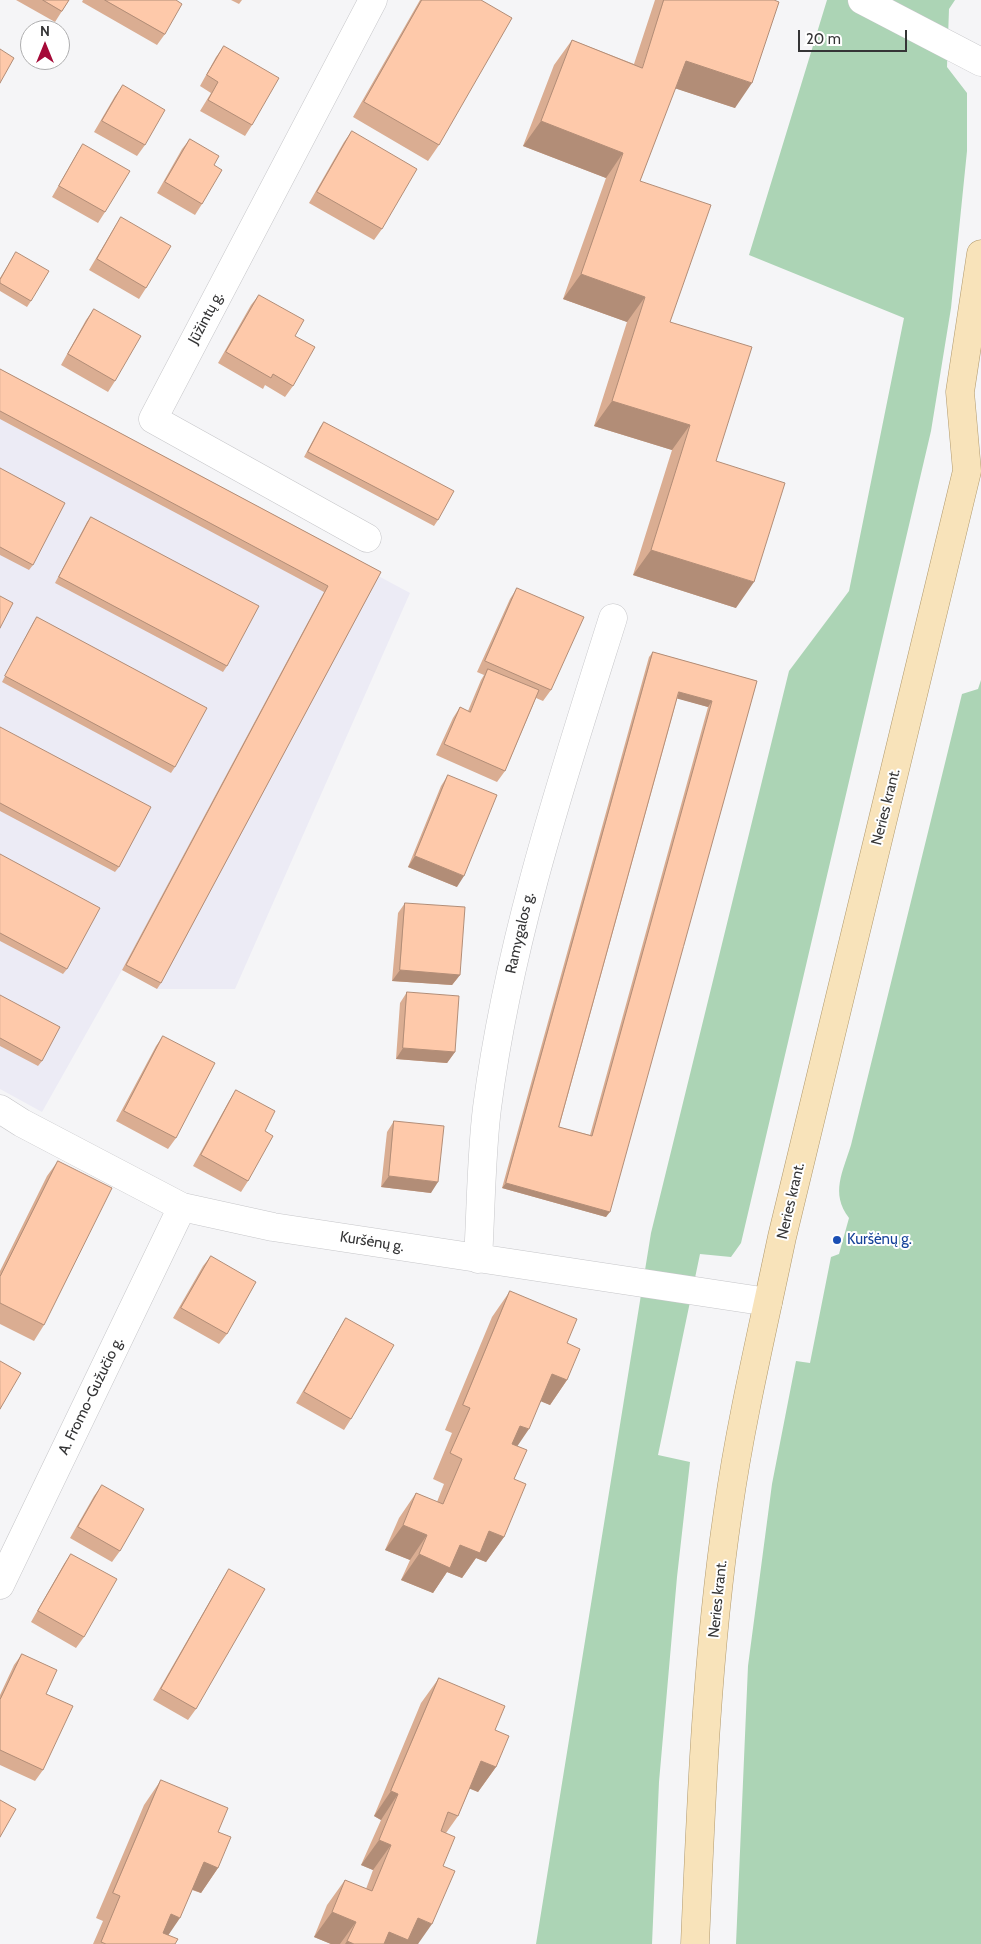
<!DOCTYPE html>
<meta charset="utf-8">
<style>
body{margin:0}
#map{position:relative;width:981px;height:1944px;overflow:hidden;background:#f5f5f7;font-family:Cabin,sans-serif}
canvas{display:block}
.north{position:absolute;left:20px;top:20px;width:50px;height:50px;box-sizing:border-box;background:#fff;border:1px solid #aeaeaf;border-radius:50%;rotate:0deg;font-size:14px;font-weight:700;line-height:20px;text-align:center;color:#353536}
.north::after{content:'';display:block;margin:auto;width:18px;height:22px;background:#a50a38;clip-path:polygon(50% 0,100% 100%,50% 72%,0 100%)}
.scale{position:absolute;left:798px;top:30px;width:109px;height:22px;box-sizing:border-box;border:2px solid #353536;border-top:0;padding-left:6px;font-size:15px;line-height:18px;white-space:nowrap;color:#353536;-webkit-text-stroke:4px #fff;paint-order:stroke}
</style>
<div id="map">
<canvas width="981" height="1944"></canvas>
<div class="north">N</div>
<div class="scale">20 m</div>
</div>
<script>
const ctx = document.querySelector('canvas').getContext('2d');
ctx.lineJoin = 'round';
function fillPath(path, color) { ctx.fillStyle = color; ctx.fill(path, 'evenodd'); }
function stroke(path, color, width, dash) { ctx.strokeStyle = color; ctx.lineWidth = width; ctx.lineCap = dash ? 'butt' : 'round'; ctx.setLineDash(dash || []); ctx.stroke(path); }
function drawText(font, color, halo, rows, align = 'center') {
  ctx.font = font + ' Cabin,sans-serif'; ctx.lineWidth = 4; ctx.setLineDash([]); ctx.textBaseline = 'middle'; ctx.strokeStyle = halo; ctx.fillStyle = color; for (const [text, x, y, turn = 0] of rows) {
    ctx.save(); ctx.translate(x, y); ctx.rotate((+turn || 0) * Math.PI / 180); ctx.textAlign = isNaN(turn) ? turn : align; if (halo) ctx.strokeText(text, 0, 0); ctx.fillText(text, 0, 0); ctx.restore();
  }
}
const built = new Path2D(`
 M 0,373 L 410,593 L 235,989 L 157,989 L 122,970 L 42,1112 L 0,1089 Z`);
const green = new Path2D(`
 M 827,0 L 955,0 L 949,9 L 947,67 L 967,93 L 967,151 L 951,308 L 931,431 L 741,1243 L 731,1257 L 700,1254 L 658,1455 L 690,1462 L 677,1577 L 659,1782 L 652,1944 L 536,1944 L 651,1233 L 789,671 L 849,591 L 904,318 L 749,255 Z
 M 981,680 L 981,1944 L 736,1944 L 748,1666 L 772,1484 L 796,1361 L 810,1363 L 831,1257 L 839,1254 L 849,1218 C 830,1193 843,1172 851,1145 L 962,694 L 978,689 Z`);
const minor = new Path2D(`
 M 862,0 L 981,62
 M 367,538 L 153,419 L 373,0
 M 0,1109 L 22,1123 L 182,1207 L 273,1227 L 768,1302
 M 478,1259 C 481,1209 481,1157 487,1108 C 509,939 562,780 613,618
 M 0,1585 L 182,1207`);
const primary = new Path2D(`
 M 695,1944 C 701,1800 707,1654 728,1511 C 741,1419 763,1328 782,1237 L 967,471 L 960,392 L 981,254`);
const wall = new Path2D(`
 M 16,0 L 69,0 L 55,22 Z
 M 83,0 L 176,0 L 165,34 L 157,45 L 82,2 Z
 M 231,0 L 242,0 L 239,4 Z
 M 420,0 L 481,0 L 439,145 L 428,161 L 353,117 Z
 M 655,0 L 774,0 L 735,108 L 675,88 L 640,181 L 670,322 L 716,461 L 736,608 L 633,575 L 672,450 L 594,426 L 627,322 L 563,299 L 606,178 L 523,146 L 554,65 L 572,40 L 634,64 Z
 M 224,46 L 252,125 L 245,136 L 200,111 L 211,93 L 200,86 L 216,57 Z
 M 123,85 L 145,145 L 137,156 L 94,132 L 115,96 Z
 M 352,131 L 382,229 L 374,240 L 309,203 L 344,142 Z
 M 190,139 L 214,165 L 202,204 L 195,215 L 157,193 L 182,149 Z
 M 83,144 L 105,212 L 98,223 L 52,197 L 76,155 Z
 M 121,217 L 146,288 L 139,299 L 89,270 L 114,228 Z
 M 16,252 L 31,301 L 27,307 L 0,291 L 0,278 Z
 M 259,295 L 295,336 L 293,386 L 285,397 L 265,385 L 263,389 L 218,363 L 251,305 Z
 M 94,309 L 115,381 L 108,392 L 61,365 L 86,320 Z
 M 0,369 L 381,572 L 161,983 L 157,989 L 122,970 L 324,592 L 0,419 Z
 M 324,422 L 438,520 L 434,526 L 304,457 L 320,427 Z
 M 0,468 L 33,565 L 29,570 L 0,555 Z
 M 91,517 L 227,666 L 223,672 L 55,583 L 87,522 Z
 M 517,588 L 551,690 L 543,701 L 536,698 L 505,771 L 497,782 L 436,755 L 453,718 L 460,707 L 468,711 L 481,680 L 484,675 L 477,672 L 510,599 Z
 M 37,617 L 175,767 L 171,773 L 2,682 L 33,623 Z
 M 653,652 L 757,681 L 606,1217 L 502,1188 L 649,657 ZM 677,698 L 708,707 L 590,1135 L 559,1127 Z
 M 0,727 L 119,867 L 115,872 L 0,811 Z
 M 448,775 L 457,887 L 408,867 L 441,786 Z
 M 0,854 L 67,969 L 63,974 L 0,941 Z
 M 405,903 L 460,975 L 452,985 L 392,981 L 398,913 Z
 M 407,992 L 455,1052 L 447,1063 L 396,1059 L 400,1003 Z
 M 0,995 L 42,1061 L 38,1066 L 0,1046 Z
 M 163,1036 L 176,1138 L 168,1149 L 116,1121 L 156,1046 Z
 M 236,1090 L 265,1131 L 248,1181 L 241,1192 L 193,1166 L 229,1101 Z
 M 394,1121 L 431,1193 L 381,1187 L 387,1132 Z
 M 58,1161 L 44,1325 L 34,1341 L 0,1324 L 0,1271 L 47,1176 Z
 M 211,1256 L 227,1334 L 219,1344 L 173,1318 L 203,1266 Z
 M 510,1291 L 567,1343 L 567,1380 L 550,1405 L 541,1401 L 517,1446 L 514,1479 L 504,1537 L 486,1562 L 476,1558 L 462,1578 L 447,1572 L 433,1593 L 401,1580 L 410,1560 L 385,1550 L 399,1518 L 416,1493 L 437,1502 L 444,1484 L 433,1479 L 452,1433 L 445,1430 L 492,1317 Z
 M 346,1318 L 351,1419 L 344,1430 L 296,1403 L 339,1329 Z
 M 102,1485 L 120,1551 L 112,1562 L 70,1538 L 94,1496 Z
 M 71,1554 L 84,1637 L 76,1648 L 31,1622 L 64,1564 Z
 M 229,1569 L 196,1709 L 188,1720 L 153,1700 L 222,1580 Z
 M 22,1654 L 46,1694 L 43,1770 L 35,1781 L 0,1765 L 0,1695 L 14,1665 Z
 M 439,1678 L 495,1730 L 496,1767 L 478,1792 L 470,1788 L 458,1816 L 446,1833 L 443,1866 L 418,1944 L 331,1944 L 314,1937 L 327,1905 L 345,1880 L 366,1889 L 373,1870 L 361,1865 L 381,1820 L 374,1816 L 421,1703 Z
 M 161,1780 L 218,1832 L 218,1868 L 201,1893 L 192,1890 L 168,1935 L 175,1944 L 93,1944 L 103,1921 L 96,1918 L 144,1805 Z`);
const shadedWall = new Path2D(`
 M 686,61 L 752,83 L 735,108 L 668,86 Z
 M 541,121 L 623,153 L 606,178 L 523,146 Z
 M 581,274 L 645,297 L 627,322 L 563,299 Z
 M 612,401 L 690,425 L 672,450 L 594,426 Z
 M 651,550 L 754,582 L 736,608 L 633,575 Z
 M 679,692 L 712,701 L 708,707 L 675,698 Z
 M 415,856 L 464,876 L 457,887 L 408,867 Z
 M 400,970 L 460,975 L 452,985 L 392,981 Z
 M 403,1048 L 455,1052 L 447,1063 L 396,1059 Z
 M 389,1176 L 438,1182 L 431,1193 L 381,1187 Z
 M 506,1183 L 610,1212 L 606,1217 L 502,1188 Z
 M 552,1374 L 567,1380 L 550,1405 L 535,1399 Z
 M 520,1426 L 529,1429 L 512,1454 L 502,1451 Z
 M 403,1525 L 427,1535 L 410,1560 L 385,1550 Z
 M 489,1531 L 504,1537 L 486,1562 L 476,1558 L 462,1578 L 447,1572 L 433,1593 L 401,1580 L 419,1554 L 460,1545 Z
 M 481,1761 L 496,1767 L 478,1792 L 463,1786 Z
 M 391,1791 L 398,1794 L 381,1820 L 374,1816 Z
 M 379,1840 L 391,1845 L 373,1870 L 361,1865 Z
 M 204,1862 L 218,1868 L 201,1893 L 186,1887 Z
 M 332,1912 L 356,1922 L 340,1944 L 331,1944 L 314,1937 Z
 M 171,1914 L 180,1918 L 163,1943 L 153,1939 Z
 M 418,1918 L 432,1924 L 418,1944 L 380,1944 L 389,1932 Z
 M 347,1941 L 354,1944 L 345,1944 Z`);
const building = new Path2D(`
 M 43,0 L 69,0 L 62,11 Z
 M 105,0 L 176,0 L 182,4 L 165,34 Z
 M 422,0 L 481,0 L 512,18 L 439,145 L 364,102 Z
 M 664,0 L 774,0 L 779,2 L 752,83 L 686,61 L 640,181 L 711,205 L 670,322 L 752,347 L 716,461 L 785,483 L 754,582 L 651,550 L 690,425 L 612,401 L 645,297 L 581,274 L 623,153 L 541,121 L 572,40 L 642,68 Z
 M 224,46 L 279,78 L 252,125 L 208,100 L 218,82 L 207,75 Z
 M 0,49 L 14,58 L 0,83 Z
 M 123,85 L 165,110 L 145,145 L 102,121 Z
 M 352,131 L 417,169 L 382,229 L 317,192 Z
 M 190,139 L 219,156 L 214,165 L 222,170 L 202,204 L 165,182 Z
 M 83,144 L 130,171 L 105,212 L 59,186 Z
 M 121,217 L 171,246 L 146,288 L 97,259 Z
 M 16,252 L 49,271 L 31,301 L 0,283 L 0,280 Z
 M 259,295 L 304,320 L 295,336 L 315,347 L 293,386 L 273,374 L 271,378 L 226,352 Z
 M 94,309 L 141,336 L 115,381 L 68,354 Z
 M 0,369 L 381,572 L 161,983 L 126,965 L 328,586 L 0,411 Z
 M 324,422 L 454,491 L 438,520 L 308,452 Z
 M 0,468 L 65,503 L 33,565 L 0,547 Z
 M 91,517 L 259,606 L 227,666 L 59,577 Z
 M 517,588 L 584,617 L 551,690 L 485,661 Z
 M 0,596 L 13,603 L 0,628 Z
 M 37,617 L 207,708 L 175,767 L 5,676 Z
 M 653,652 L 757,681 L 610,1212 L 506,1183 ZM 679,692 L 712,701 L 592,1136 L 559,1127 Z
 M 488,669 L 539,690 L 505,771 L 444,744 L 460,707 L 470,712 Z
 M 0,727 L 151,807 L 119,867 L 0,803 Z
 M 448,775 L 497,795 L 464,876 L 415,856 Z
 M 0,854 L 100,908 L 67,969 L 0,933 Z
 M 405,903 L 465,907 L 460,975 L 400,970 Z
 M 407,992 L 459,996 L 455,1052 L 403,1048 Z
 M 0,995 L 60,1027 L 42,1061 L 0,1038 Z
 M 163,1036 L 215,1063 L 176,1138 L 124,1111 Z
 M 236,1090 L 275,1111 L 265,1131 L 273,1136 L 248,1181 L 201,1155 Z
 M 394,1121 L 444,1126 L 438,1182 L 389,1176 Z
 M 58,1161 L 112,1188 L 44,1325 L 0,1303 L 0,1277 Z
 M 211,1256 L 256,1282 L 227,1334 L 181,1308 Z
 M 510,1291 L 577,1319 L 567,1343 L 580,1349 L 567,1380 L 552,1374 L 529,1429 L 520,1426 L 512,1444 L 527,1450 L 514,1479 L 526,1484 L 504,1537 L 489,1531 L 480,1553 L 460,1545 L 450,1568 L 419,1554 L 427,1535 L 403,1525 L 416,1493 L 443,1504 L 462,1459 L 450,1453 L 470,1408 L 463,1405 Z
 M 346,1318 L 394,1345 L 351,1419 L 304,1392 Z
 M 0,1361 L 21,1373 L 0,1409 Z
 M 102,1485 L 144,1509 L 120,1551 L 78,1527 Z
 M 71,1554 L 117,1579 L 84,1637 L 38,1611 Z
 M 229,1569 L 265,1589 L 196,1709 L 161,1689 Z
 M 22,1654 L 57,1670 L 46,1694 L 73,1706 L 43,1770 L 0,1750 L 0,1700 Z
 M 439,1678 L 505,1706 L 495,1730 L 509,1736 L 496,1767 L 481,1761 L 458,1816 L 448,1812 L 441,1831 L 455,1837 L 443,1866 L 455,1871 L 432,1924 L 418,1918 L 408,1940 L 389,1932 L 384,1944 L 354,1944 L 347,1941 L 356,1922 L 332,1912 L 345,1880 L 372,1891 L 391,1845 L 379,1840 L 398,1794 L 391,1791 Z
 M 161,1780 L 228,1808 L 218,1832 L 231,1837 L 218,1868 L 204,1862 L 180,1918 L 171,1914 L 163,1933 L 178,1939 L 175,1944 L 106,1944 L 101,1942 L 120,1896 L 113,1893 Z
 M 0,1800 L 16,1809 L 0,1837 Z`);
const markers = [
 [837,1240,5,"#1a4fb4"]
];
const streetNames = [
 ["Jūžintų g.",206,318,-62],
 ["Neries krant.",886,807,-76],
 ["Ramygalos g.",520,933,-77],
 ["Neries krant.",791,1201,-77],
 ["Kuršėnų g.",372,1242,9],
 ["A. Fromo-Gužučio g.",91,1396,-64],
 ["Neries krant.",718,1599,-84]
];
const transitNames = [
 ["Kuršėnų g.",847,1240]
];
fillPath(built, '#ecebf5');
fillPath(green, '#acd4b5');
stroke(minor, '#c6c6c9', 29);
stroke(primary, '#b19a6e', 29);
stroke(minor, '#fff', 28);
stroke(primary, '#f8e3ba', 28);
fillPath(wall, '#daad92');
fillPath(shadedWall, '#b28d77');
fillPath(building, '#fec9aa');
stroke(building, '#b28d77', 1);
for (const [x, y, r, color] of markers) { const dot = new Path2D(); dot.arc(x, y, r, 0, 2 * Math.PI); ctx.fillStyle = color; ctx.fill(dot); stroke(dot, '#fff', 2); }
drawText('15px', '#353536', '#fff', streetNames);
drawText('15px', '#164399', '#fff', transitNames, 'left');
</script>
